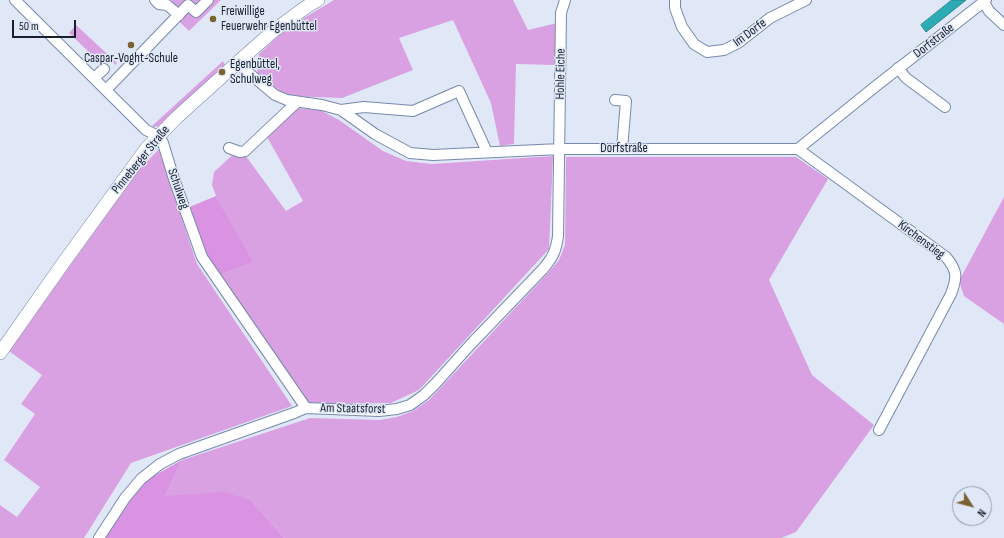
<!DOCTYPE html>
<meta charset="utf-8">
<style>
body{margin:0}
#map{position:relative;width:1004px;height:538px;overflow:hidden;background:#e0e8f8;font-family:"Sofia Sans Condensed",sans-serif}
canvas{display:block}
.north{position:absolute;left:952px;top:486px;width:40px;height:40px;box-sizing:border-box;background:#e0e8f8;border:1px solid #9098a7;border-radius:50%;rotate:126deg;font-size:11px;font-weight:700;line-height:16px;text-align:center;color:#181f2d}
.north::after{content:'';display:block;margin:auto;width:14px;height:18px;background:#7b6233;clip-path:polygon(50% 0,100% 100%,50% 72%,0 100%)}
.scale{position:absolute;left:12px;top:20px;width:64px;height:18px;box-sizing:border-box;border:2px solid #181f2d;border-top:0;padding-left:5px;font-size:12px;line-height:14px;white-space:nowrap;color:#181f2d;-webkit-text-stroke:3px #e0e8f8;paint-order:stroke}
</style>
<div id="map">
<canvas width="1004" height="538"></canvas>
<div class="north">N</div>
<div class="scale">50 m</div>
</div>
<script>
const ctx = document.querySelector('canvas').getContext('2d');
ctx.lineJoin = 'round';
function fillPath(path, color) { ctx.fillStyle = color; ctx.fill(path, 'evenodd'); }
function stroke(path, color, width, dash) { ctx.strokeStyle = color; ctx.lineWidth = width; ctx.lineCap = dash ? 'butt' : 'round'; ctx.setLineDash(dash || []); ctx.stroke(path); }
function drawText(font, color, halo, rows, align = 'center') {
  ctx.font = font + ' "Sofia Sans Condensed",sans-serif'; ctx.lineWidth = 3; ctx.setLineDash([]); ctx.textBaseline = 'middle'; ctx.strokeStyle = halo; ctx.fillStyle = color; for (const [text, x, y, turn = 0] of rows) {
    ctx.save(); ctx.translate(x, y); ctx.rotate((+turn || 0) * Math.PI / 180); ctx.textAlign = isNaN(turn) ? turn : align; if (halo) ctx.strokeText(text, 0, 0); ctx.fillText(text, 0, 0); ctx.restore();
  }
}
const green = new Path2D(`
 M 172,0 L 221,0 L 189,31 L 167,10 Z
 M 334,0 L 513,0 L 528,30 L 557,23 L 554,65 L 516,64 L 514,144 L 500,146 L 491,103 L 453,20 L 399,38 L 413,70 L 342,98 L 287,96 L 257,74 L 259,54 L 287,28 Z
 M 76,25 L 117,63 L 115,65 C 109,52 99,57 90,63 L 86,59 L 91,54 L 69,33 Z
 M 223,61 L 225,65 L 161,126 L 153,127 L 152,126 Z
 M 284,107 L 320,110 L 339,120 L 383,151 L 406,161 L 432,164 L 553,156 L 549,249 L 419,390 L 391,403 L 309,404 L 220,275 L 252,262 L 216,196 L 212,185 L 214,172 L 240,148 L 286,211 L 303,201 L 262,128 Z
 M 159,149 L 197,264 L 292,406 L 131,463 L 84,538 L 0,538 L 0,505 L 17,517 L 40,487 L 4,460 L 35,414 L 21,404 L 42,375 L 9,351 L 138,171 Z
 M 566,157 L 796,157 L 828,179 L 769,280 L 812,375 L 874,425 L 796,532 L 781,538 L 284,538 L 251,500 L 165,496 L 182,460 L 310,418 L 380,420 L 397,417 L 413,411 L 429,400 L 548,273 L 559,260 L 565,245 Z
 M 1004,197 L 1004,324 L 964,296 L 959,281 Z`);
const forest = new Path2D(`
 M 216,196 L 253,262 L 220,275 L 206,256 L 187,208 Z
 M 182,460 L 165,496 L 223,492 L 251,500 L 284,538 L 105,538 L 143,482 Z`);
const water = new Path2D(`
 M 952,0 L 966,0 L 926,32 L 921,25 Z`);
const minor = new Path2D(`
 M 15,0 L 146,130 L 158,136 L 163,143 L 174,179 L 202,257 L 306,408
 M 155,0 L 159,4 L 167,5 L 179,15
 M 675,0 L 675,8 L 682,27 L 694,44 L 707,52 L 724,50 L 738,43 L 770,18 L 806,0
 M 984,2 L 989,11 L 1004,25
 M 237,63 L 275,95 L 287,100 L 322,105 L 341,110 L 375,134 L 410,153 L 433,155 L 560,149 L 798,149 L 876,86 L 986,0
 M 898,68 L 906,78 L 945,107
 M 94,78 L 104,69
 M 106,90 L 188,5 L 196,12 L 208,0
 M 615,100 L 626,101 L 622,149
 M 341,110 L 364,107 L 413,111 L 459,91 L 487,152
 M 229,148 L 240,152 L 245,151 L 297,102
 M 798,149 L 946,257 C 958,271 957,278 951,294 L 879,430
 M 99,538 L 125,498 L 141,479 L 160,464 L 179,454 L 294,413 L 306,408 L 379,411 L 397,409 L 410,405 L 424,395 L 436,383 L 471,344 L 543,269 C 553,257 556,251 558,236 L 561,13 L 565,0`);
const major = new Path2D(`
 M 0,353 L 64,262 L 146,149 L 176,118 L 237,63 L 272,32 L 306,7 L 318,0`);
const markers = [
 [213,19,4,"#7b6233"],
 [131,45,4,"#7b6233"],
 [222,72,4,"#7b6233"]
];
const poiNames = [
 ["Freiwillige",221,12],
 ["Feuerwehr Egenbüttel",221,27],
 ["Caspar-Voght-Schule",131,59,"center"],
 ["Egenbüttel,",230,65],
 ["Schulweg",230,80]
];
const streetNames = [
 ["Im Dorfe",750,33,-37],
 ["Dorfstraße",934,41,-38],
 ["Hohle Eiche",561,74,-89],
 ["Dorfstraße",624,149],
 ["Pinneberger Straße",141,160,-51],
 ["Schulweg",178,189,71],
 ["Kirchenstieg",921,240,37],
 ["Am Staatsforst",353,409,1]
];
fillPath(green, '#daa1e2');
fillPath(forest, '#d993e2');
fillPath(water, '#2bacb5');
stroke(water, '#25828c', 1);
stroke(minor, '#7689ac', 12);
stroke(major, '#7689ac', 14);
stroke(minor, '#fff', 10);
stroke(major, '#fff', 13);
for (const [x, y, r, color] of markers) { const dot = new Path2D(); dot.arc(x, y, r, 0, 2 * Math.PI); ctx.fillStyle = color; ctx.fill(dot); stroke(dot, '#e0e8f8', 1.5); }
drawText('13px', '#181f2d', '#e0e8f8', poiNames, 'left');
drawText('13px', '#181f2d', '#e0e8f8', streetNames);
</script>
